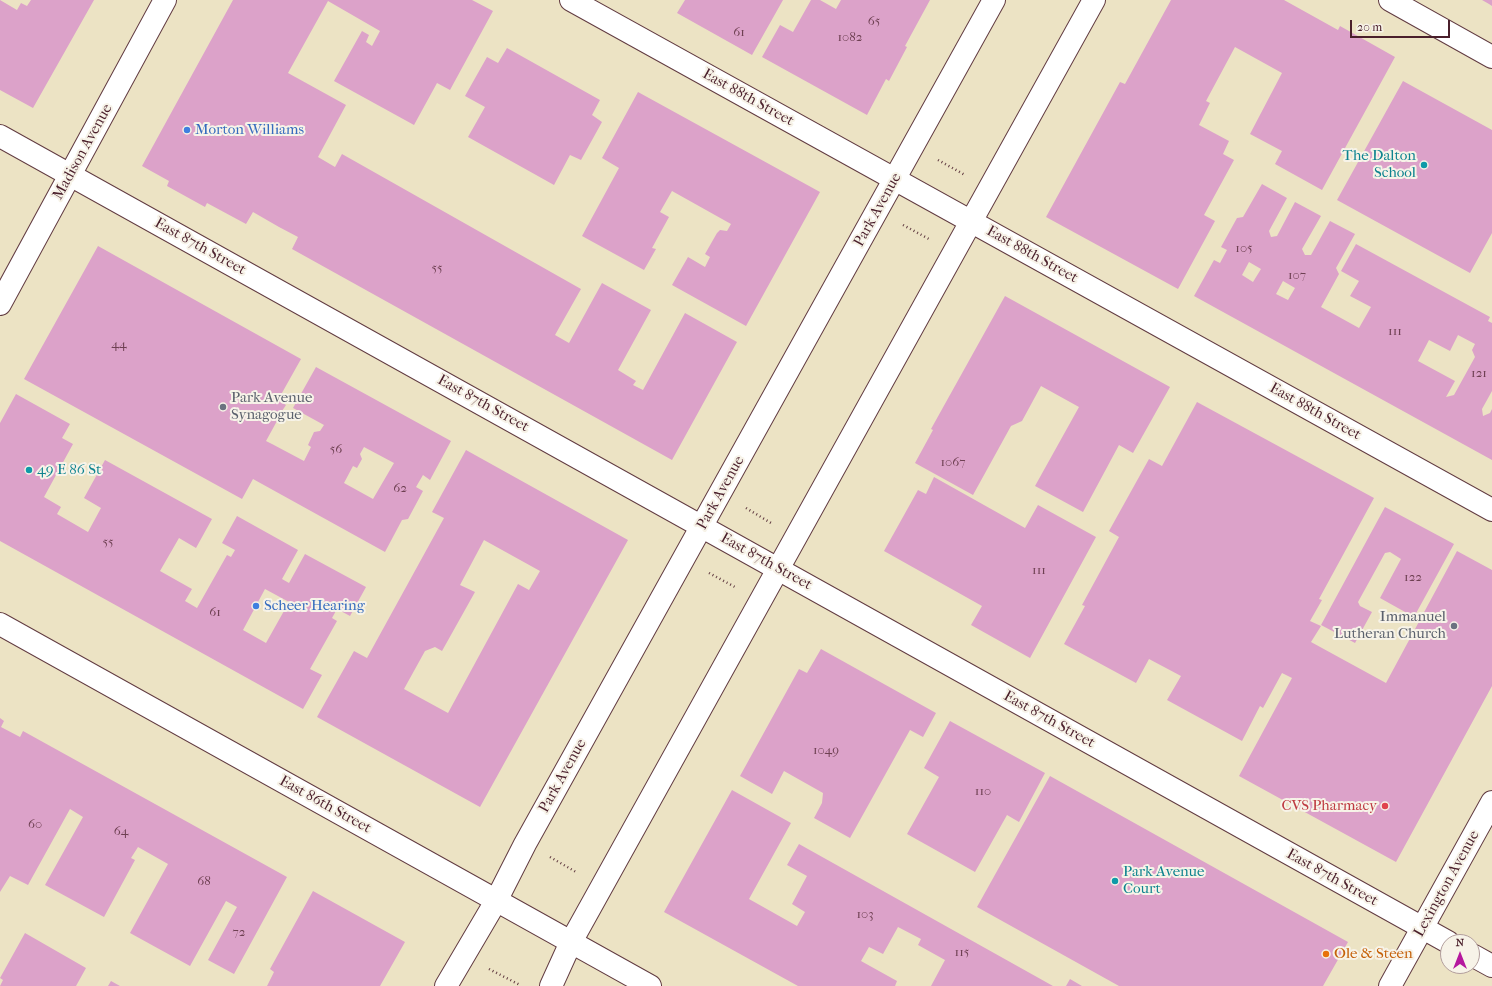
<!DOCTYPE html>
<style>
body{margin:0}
#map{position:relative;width:1492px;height:986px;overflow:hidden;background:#ece3c4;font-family:"IM FELL French Canon",serif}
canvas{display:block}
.north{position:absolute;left:1440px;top:934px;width:40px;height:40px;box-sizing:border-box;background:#f7f3e8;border:1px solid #b29e9c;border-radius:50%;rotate:0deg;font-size:11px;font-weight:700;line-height:16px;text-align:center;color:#4a1f2b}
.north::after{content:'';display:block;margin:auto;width:14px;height:18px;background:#b5179e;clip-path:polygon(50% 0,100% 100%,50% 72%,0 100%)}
.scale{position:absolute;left:1350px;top:20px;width:100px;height:18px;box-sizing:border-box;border:2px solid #4a1f2b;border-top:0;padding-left:5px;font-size:12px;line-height:14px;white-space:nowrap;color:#4a1f2b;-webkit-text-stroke:3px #f7f3e8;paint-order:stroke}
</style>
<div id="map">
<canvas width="1492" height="986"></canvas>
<div class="north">N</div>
<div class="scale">20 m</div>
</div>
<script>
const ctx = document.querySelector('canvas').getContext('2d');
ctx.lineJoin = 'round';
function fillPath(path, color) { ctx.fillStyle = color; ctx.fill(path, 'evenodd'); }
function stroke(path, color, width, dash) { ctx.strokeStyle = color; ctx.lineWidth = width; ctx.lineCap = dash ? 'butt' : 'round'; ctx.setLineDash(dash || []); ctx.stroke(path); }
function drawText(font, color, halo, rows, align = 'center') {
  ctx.font = font + ' "IM FELL French Canon",serif'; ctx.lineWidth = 4; ctx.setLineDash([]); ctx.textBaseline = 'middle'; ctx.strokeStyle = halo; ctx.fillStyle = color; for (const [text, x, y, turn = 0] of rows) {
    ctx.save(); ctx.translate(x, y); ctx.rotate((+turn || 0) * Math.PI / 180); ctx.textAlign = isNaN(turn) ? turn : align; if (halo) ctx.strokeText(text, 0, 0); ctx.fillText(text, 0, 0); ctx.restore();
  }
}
const building = new Path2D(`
 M 0,0 L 17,10 L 21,3 L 27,6 L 31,0 L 94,0 L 33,108 L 0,90 Z
 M 233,0 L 472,0 L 493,11 L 450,90 L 437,83 L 414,125 L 334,81 L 362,31 L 369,35 L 366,42 L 372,46 L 380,31 L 328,1 L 288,73 L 346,105 L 318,157 L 335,167 L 342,154 L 581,289 L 555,335 L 569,343 L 602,283 L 651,310 L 618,370 L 636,381 L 633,385 L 643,390 L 685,313 L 737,342 L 672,460 L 292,249 L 298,237 L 279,227 L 253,212 L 246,224 L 207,203 L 205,207 L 167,186 L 169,181 L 142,166 Z
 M 685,0 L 783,0 L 752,55 L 677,13 Z
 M 811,0 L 820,0 L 836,9 L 841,0 L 930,0 L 905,46 L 907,47 L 889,81 L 886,79 L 867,115 L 762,57 L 780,25 L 793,32 Z
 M 1171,0 L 1284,0 L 1338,30 L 1340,26 L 1395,57 L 1322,190 L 1275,164 L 1282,151 L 1250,134 L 1282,73 L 1235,47 L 1206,101 L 1210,103 L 1199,125 L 1229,141 L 1223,154 L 1234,160 L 1204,215 L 1215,221 L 1178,289 L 1046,217 L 1120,82 L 1125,84 Z
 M 1482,0 L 1492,0 L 1492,6 L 1489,4 Z
 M 507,48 L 600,100 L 592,115 L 602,122 L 581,160 L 570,155 L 554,185 L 468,137 L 485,107 L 465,96 L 487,57 L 498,63 Z
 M 1403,81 L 1492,130 L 1492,233 L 1470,273 L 1337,200 Z
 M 638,92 L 820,192 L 746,326 L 672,285 L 688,257 L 705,267 L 710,257 L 705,254 L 717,233 L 720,230 L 727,231 L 731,224 L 672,191 L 660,212 L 669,217 L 652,248 L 656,249 L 644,270 L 582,236 L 619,168 L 602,158 Z
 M 1262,184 L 1287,198 L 1269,231 L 1271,237 L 1277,236 L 1295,202 L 1321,216 L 1302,249 L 1305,255 L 1311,255 L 1330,221 L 1355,234 L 1336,268 L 1339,274 L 1321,307 L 1359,328 L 1371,307 L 1350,296 L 1359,281 L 1341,271 L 1356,244 L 1490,317 L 1488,321 L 1492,323 L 1492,391 L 1482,409 L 1483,416 L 1490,413 L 1492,409 L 1492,460 L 1194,296 L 1214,260 L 1220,263 L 1227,250 L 1221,247 L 1237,218 L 1243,217 ZM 1249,262 L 1261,269 L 1253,282 L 1242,275 ZM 1283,281 L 1295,288 L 1288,300 L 1276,294 ZM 1458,335 L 1475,344 L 1472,350 L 1475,357 L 1454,395 L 1446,397 L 1455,381 L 1418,361 L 1429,340 L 1450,351 Z
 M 98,246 L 301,359 L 278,400 L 286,405 L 282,411 L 286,414 L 281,423 L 277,421 L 266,441 L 272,444 L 304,461 L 311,447 L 308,445 L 314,432 L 320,431 L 324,425 L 293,408 L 316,367 L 451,441 L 430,480 L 423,475 L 416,487 L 423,491 L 408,519 L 402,520 L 385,552 L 253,479 L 242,499 L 24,379 ZM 364,447 L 394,463 L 373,499 L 344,483 L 353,466 L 357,468 L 362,459 L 360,454 Z
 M 1005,296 L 1170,387 L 1133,453 L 1119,445 L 1083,512 L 1035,486 L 1079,407 L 1041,386 L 1022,421 L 1011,426 L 973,495 L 915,463 L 933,430 L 931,429 Z
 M 16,394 L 70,424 L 62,438 L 73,444 L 44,497 L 61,507 L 57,514 L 88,532 L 101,508 L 84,498 L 105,460 L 212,519 L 196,548 L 179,538 L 160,571 L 192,589 L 185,601 L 197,608 L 227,555 L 231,557 L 235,550 L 222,543 L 237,516 L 298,550 L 282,579 L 289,583 L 305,554 L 366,587 L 350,616 L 337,609 L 332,618 L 337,621 L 310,669 L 322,675 L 303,709 L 0,541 L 0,423 ZM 265,589 L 289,602 L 266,643 L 243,630 Z
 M 1197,402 L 1374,498 L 1319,599 L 1322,600 L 1310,621 L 1321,626 L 1311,642 L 1386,683 L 1457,551 L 1492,570 L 1492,686 L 1396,862 L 1239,776 L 1292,678 L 1282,673 L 1263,708 L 1260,706 L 1242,741 L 1167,700 L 1181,676 L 1149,659 L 1136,683 L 1064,644 L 1085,606 L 1082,605 L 1119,537 L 1109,531 L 1149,459 L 1162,466 Z
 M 466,450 L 628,540 L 480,807 L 317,717 L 354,651 L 367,658 L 444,518 L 432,512 ZM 484,540 L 540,571 L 529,590 L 518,584 L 448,713 L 404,689 L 425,651 L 435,647 L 442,651 L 475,592 L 460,585 Z
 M 934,477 L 1025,528 L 1038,505 L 1096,537 L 1030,658 L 971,625 L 982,606 L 884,551 L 918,490 L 926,494 Z
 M 1385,507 L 1454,544 L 1414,617 L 1380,598 L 1401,559 L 1390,552 L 1385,553 L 1358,602 L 1360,606 L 1372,612 L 1355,643 L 1321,625 Z
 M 821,649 L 936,713 L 923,737 L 910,730 L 850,838 L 814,818 L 822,803 L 823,793 L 784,771 L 772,794 L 740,776 L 799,669 L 807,673 Z
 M 0,718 L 4,721 L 1,727 L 20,737 L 23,731 L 287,877 L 234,974 L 208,960 L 237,907 L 226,901 L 190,966 L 130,933 L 168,864 L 138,847 L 131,858 L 135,860 L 104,917 L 45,885 L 83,817 L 70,809 L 28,885 L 10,876 L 0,892 Z
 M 950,721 L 1045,773 L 1019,822 L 1007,815 L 975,872 L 907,834 L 939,777 L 924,768 Z
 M 1050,776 L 1348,942 L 1323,986 L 1119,986 L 977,907 Z
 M 732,790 L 791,823 L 749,899 L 797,926 L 805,912 L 792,904 L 807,876 L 787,865 L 799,844 L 1053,986 L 931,986 L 945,960 L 918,945 L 921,939 L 898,927 L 883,954 L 869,947 L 861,961 L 897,981 L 895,986 L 798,986 L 664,912 Z
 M 313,891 L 405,942 L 380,986 L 267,986 L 274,972 L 270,969 Z
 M 25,933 L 86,968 L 76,986 L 0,986 L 3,980 L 0,978 Z
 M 1070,979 L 1082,986 L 1066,986 Z
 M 111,981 L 120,986 L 108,986 Z`);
const path = new Path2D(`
 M 938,160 L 965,175
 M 903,225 L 929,239
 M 746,508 L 771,523
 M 709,573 L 735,587
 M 550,857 L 576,872
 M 489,969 L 520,985`);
const minor = new Path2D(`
 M 571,0 L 1492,510
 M 1390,0 L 1492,57
 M 0,136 L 1448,942
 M 1472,955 L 1492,966`);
const secondary = new Path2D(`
 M 0,304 L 165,0
 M 0,624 L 650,986
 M 1390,986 L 1492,802`);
const primary = new Path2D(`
 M 446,986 L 496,901 L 525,844 L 994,0
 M 551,986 L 571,942 L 1094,0`);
const markers = [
 [187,130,4,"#3f7fe0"],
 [1424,165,4,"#0f9aa8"],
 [223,407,4,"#6b7280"],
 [29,470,4,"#0f9aa8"],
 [256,606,4,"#3f7fe0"],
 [1454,626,4,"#6b7280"],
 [1385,806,4,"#e0444e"],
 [1115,881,4,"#0f9aa8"],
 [1326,954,4,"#e8710a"]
];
const numberNames = [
 ["65",874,22],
 ["61",739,33],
 ["1082",850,38],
 ["105",1244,249],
 ["55",437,269],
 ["107",1297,276],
 ["111",1395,332],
 ["44",119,345],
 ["121",1479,374],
 ["56",336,450],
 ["1067",953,463],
 ["62",400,489],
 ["55",108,543],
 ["111",1039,571],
 ["122",1413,578],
 ["61",215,613],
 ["1049",826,751],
 ["110",983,792],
 ["60",35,825],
 ["64",121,832],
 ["68",204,882],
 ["103",865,915],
 ["72",239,933],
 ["115",962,953]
];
const streetNames = [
 ["East 88th Street",748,98,29],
 ["Madison Avenue",83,152,-61],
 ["Park Avenue",878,210,-61],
 ["East 87th Street",200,247,29],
 ["East 88th Street",1032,255,29],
 ["East 87th Street",483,404,29],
 ["East 88th Street",1315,412,29],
 ["Park Avenue",721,493,-61],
 ["East 87th Street",766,562,29],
 ["East 87th Street",1049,720,29],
 ["Park Avenue",563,776,-61],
 ["East 86th Street",325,805,29],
 ["East 87th Street",1332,878,29],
 ["Lexington Avenue",1447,884,-61]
];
const shopNames = [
 ["Morton Williams",195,130],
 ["Scheer Hearing",264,606]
];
const cultureNames = [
 ["The Dalton",1416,156,"right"],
 ["School",1416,173,"right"],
 ["49 E 86 St",37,470],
 ["Park Avenue",1123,872],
 ["Court",1123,889]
];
const worshipNames = [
 ["Park Avenue",231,398],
 ["Synagogue",231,415],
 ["Immanuel",1446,617,"right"],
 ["Lutheran Church",1446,634,"right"]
];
const healthNames = [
 ["CVS Pharmacy",1377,806]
];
const foodNames = [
 ["Ole & Steen",1334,954]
];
fillPath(building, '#dca2c9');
stroke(minor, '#623c42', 24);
stroke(secondary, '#623c42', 24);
stroke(primary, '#623c42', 24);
stroke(path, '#623c42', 2.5, [1, 3]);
stroke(minor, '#fff', 22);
stroke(secondary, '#fff', 22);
stroke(primary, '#fff', 22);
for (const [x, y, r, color] of markers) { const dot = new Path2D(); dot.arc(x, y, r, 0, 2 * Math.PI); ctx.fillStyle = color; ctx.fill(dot); stroke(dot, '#f7f3e8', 1.5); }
drawText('13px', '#6e4052', null, numberNames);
drawText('15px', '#4a1f2b', '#f7f3e8', streetNames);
drawText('15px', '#366cbe', '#f7f3e8', shopNames, 'left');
drawText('15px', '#0d838f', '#f7f3e8', cultureNames, 'left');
drawText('15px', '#5b616d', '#f7f3e8', worshipNames, 'left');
drawText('15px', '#be3a42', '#f7f3e8', healthNames, 'right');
drawText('15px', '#c56008', '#f7f3e8', foodNames, 'left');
</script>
